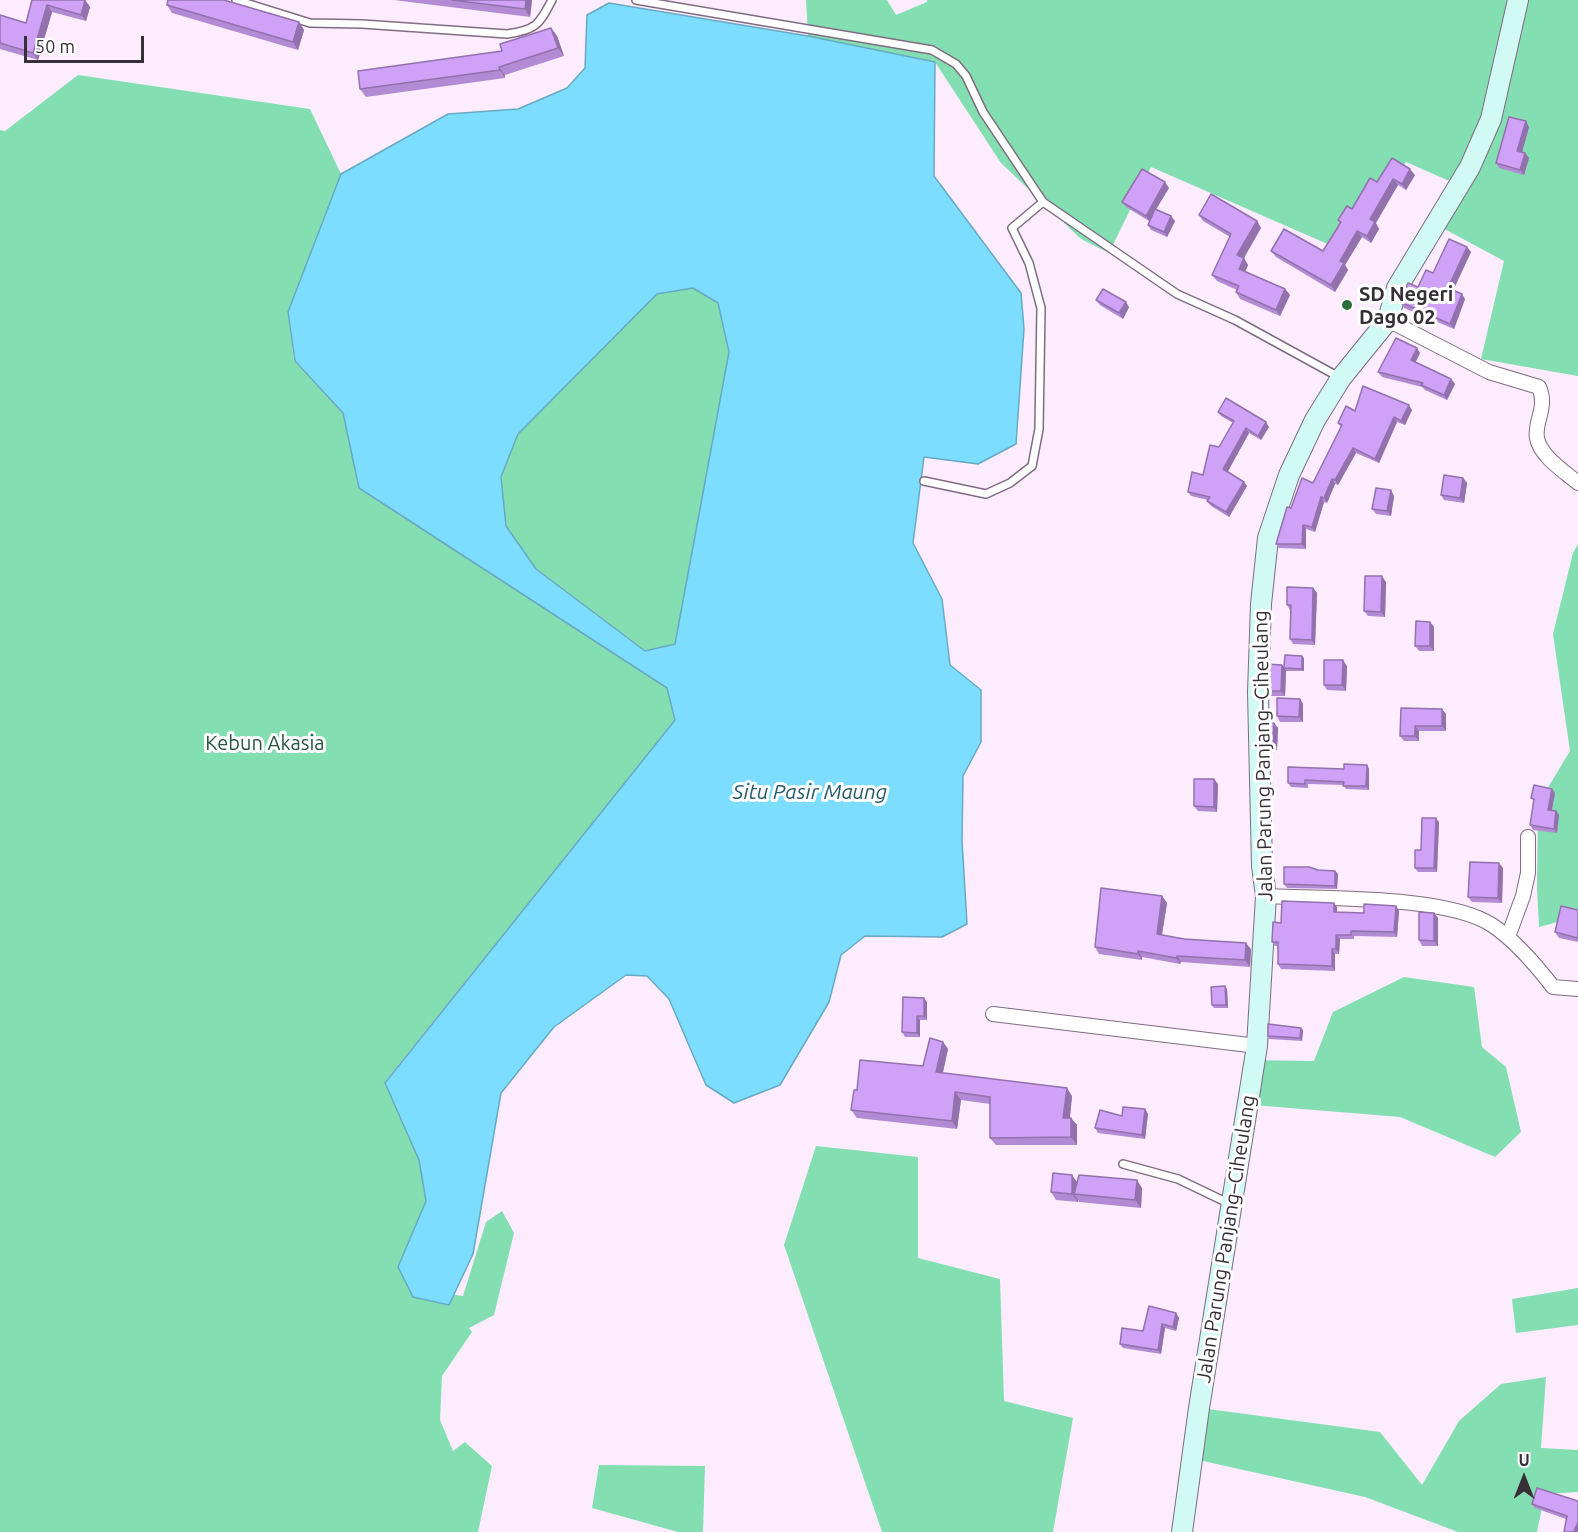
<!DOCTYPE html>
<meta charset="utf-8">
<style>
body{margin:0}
#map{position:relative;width:1578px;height:1532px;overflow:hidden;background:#fdecfe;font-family:Ubuntu,sans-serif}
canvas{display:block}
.north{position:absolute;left:1494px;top:1448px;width:60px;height:60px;-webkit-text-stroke:4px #fff;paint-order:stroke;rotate:0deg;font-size:16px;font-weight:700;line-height:24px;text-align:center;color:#372f38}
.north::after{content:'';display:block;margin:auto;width:21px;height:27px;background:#372f38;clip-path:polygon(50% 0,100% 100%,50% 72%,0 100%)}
.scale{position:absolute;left:24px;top:36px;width:120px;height:27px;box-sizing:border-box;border:3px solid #372f38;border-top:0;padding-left:8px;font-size:18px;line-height:21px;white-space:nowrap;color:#372f38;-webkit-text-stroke:4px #fff;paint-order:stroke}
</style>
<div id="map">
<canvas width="1578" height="1532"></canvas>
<div class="north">U</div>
<div class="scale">50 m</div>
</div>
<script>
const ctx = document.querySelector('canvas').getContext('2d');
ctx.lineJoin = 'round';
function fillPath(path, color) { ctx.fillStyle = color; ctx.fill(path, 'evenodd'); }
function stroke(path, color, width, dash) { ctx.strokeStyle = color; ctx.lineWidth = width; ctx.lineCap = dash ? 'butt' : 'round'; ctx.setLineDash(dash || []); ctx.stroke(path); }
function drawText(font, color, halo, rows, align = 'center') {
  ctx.font = font + ' Ubuntu,sans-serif'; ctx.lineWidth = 6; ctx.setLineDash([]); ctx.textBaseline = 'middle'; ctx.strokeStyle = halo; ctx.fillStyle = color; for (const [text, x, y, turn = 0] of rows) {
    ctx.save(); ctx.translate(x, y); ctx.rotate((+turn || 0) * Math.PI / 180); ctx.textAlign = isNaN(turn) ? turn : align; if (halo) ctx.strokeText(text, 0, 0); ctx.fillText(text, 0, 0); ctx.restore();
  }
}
const green = new Path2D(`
 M 806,0 L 887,0 L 896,15 L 927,2 L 927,0 L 1578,0 L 1578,376 L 1481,359 L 1504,261 L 1437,225 L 1456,184 L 1406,162 L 1339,249 L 1151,167 L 1109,253 L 1081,239 L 1001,163 L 935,62 L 808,36 Z
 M 78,75 L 310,109 L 341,174 L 288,312 L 294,361 L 343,413 L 359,488 L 667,688 L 675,720 L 385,1082 L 419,1160 L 426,1201 L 398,1267 L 417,1289 L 463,1296 L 486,1222 L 502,1211 L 514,1233 L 494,1315 L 469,1328 L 472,1332 L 442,1376 L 440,1420 L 453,1451 L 465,1442 L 492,1466 L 478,1532 L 0,1532 L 0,130 L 5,131 Z
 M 693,288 L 718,303 L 729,351 L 675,644 L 645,651 L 536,569 L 506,526 L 501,477 L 518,434 L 657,294 Z
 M 1578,544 L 1578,912 L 1573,918 L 1539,927 L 1537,888 L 1538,804 L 1570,751 L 1553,634 L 1573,553 Z
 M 1404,977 L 1474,987 L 1482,1047 L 1506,1067 L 1521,1132 L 1495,1157 L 1400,1117 L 1241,1104 L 1248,1060 L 1314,1061 L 1333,1012 Z
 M 816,1146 L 918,1157 L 918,1258 L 1000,1279 L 1004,1401 L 1073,1418 L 1053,1532 L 882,1532 L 784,1245 Z
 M 1578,1288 L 1578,1325 L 1516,1333 L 1512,1299 Z
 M 1546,1377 L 1541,1448 L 1578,1450 L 1578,1492 L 1545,1494 L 1537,1532 L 1458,1532 L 1365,1497 L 1185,1457 L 1193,1407 L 1380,1432 L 1422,1485 L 1459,1421 L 1501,1384 Z
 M 599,1465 L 705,1466 L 703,1532 L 678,1532 L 592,1508 Z`);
const water = new Path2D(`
 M 609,3 L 808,36 L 935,62 L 934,176 L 1021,293 L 1024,329 L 1016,444 L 978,464 L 924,457 L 913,543 L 942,599 L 950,665 L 981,690 L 981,742 L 963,776 L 962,840 L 967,924 L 942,937 L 865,936 L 841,955 L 829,1002 L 780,1085 L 734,1103 L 706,1085 L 669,999 L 647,976 L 626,975 L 554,1027 L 501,1093 L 473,1254 L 449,1305 L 413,1297 L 398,1267 L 426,1201 L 419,1160 L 385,1083 L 675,720 L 667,688 L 359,488 L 343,413 L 295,361 L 288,312 L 341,174 L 448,114 L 518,109 L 567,88 L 585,68 L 587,15 ZM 693,288 L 718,303 L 729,352 L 675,644 L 645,651 L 536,569 L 506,526 L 501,477 L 518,434 L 657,294 Z`);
const lane = new Path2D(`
 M 236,0 L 310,23 L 362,24 L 507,34 C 536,30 539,25 552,0
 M 636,0 L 932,50 L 956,64 L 966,76 L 983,112 L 1043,202 L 1177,294 L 1235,320 L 1339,377
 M 924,481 L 986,494 L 1010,483 L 1032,466 L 1039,429 L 1041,308 L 1029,263 L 1012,228 L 1043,202
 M 1123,1164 L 1178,1179 L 1230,1204`);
const street = new Path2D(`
 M 1388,320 L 1489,372 L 1539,387 C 1548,408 1534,421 1537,438 C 1540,456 1565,472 1578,483
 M 1266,896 C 1323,899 1446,895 1492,925 C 1516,941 1536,965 1553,987 L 1578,989
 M 1508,937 L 1523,896 L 1528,873 L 1528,837
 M 993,1014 L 1257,1046`);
const secondary = new Path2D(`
 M 1182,1532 L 1199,1408 L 1257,1046 L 1266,896 L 1262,866 L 1258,692 L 1261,604 L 1268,538 L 1289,475 L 1315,420 L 1341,378 L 1388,320 L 1397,288 L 1470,167 L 1491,119 L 1518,0`);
const wall = new Path2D(`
 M 32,0 L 85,0 L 90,7 L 86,21 L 52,12 L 38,60 L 0,49 L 0,15 L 26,23 Z
 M 394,0 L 532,0 L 530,17 Z
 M 167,5 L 299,22 L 304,30 L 298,50 L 172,13 Z
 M 551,28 L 557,36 L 564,56 L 505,75 L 505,78 L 366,97 L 360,89 L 502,51 Z
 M 1529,127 L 1522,152 L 1529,158 L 1524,175 L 1499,168 L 1496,163 Z
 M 1415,175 L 1406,190 L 1398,185 L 1375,223 L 1379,229 L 1371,243 L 1362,237 L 1345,265 L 1348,270 L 1335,292 L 1276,257 L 1271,251 L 1323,251 L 1340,223 L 1338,220 L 1352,209 L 1377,182 Z
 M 1169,188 L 1156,209 L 1175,221 L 1167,237 L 1151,230 L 1148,225 L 1149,221 L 1126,207 L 1122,202 Z
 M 1199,215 L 1257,221 L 1261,228 L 1244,258 L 1248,265 L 1245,271 L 1285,289 L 1290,295 L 1280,316 L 1240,299 L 1236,292 L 1237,290 L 1217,281 L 1212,275 L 1230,237 L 1203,221 Z
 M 1467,247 L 1471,252 L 1453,290 L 1465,299 L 1454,329 L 1404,308 L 1400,302 L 1433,273 Z
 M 1096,300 L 1129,307 L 1123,319 L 1100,305 Z
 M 1420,353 L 1415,363 L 1451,379 L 1455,384 L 1447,400 L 1425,390 L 1422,387 L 1382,377 L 1378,372 Z
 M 1412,410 L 1405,425 L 1397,422 L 1379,463 L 1356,453 L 1338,485 L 1335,484 L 1327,503 L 1324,502 L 1315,532 L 1306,529 L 1306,549 L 1279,548 L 1276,544 L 1291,508 L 1313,483 L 1341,427 L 1338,423 L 1355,411 Z
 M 1218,412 L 1269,427 L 1261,440 L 1249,433 L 1228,471 L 1247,486 L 1229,517 L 1211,506 L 1207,501 L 1208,500 L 1191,496 L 1188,492 L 1203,475 L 1233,423 L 1221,416 Z
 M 1463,478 L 1467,483 L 1464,503 L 1444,500 L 1441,495 Z
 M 1394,496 L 1391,516 L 1376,514 L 1372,509 Z
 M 1386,582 L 1385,617 L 1368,616 L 1364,611 Z
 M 1313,588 L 1317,593 L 1315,645 L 1293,644 L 1290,639 L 1290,610 L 1287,605 Z
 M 1430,622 L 1434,627 L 1434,651 L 1419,651 L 1415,646 Z
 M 1304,658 L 1304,671 L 1286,671 L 1284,668 Z
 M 1282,665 L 1286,670 L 1285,696 L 1270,696 L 1266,691 Z
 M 1347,666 L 1346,691 L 1327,690 L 1324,685 Z
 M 1300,699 L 1303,704 L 1303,722 L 1280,722 L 1277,716 Z
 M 1401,708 L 1446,714 L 1446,731 L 1419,731 L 1419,741 L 1404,741 L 1400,736 Z
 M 1274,723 L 1278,728 L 1277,750 L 1271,749 L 1268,744 Z
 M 1367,765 L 1369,769 L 1369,790 L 1346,789 L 1343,785 L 1308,784 L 1308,788 L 1291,787 L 1288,783 L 1344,769 Z
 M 1218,784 L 1217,812 L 1198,811 L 1194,806 Z
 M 1555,793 L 1552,810 L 1556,811 L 1559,815 L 1557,833 L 1533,830 L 1530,825 L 1534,801 L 1531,798 Z
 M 1439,822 L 1437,872 L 1418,872 L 1415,868 L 1421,850 Z
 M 1503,868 L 1502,903 L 1472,902 L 1468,897 Z
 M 1335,871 L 1338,874 L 1337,889 L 1287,888 L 1284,884 Z
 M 1162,896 L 1167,903 L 1162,935 L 1251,949 L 1250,967 L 1181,962 L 1180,964 L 1142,957 L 1142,960 L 1099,954 L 1095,947 Z
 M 1396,906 L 1399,911 L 1397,937 L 1354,936 L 1354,939 L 1340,939 L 1339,954 L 1335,954 L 1335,971 L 1281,969 L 1278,964 L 1278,946 L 1275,946 L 1272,942 L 1281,923 L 1337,907 L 1337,913 L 1364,913 Z
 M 1578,910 L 1578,942 L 1559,938 L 1555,932 Z
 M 1434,913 L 1438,918 L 1438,946 L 1422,946 L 1419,940 Z
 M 1227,989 L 1228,1008 L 1214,1008 L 1212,1005 Z
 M 927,1002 L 927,1020 L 920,1020 L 920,1037 L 905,1037 L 902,1032 Z
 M 1303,1030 L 1302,1041 L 1269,1039 L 1268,1036 Z
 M 943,1042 L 948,1049 L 943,1073 L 1072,1096 L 1070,1118 L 1077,1125 L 1077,1145 L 996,1145 L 990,1138 L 990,1104 L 961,1100 L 957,1129 L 857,1118 L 851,1110 L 857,1090 L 923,1066 Z
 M 1145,1109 L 1148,1114 L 1145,1139 L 1098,1133 L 1095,1128 L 1122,1116 Z
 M 1077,1182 L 1142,1188 L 1141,1208 L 1079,1202 L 1078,1200 L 1078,1202 L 1056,1200 L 1051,1192 Z
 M 1176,1313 L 1179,1318 L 1176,1331 L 1165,1328 L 1161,1354 L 1123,1348 L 1120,1344 Z
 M 1578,1501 L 1566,1519 L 1535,1508 L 1532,1504 Z`);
const shadedWall = new Path2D(`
 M 85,0 L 90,7 L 86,21 L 81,15 Z
 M 526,0 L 532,0 L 530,17 L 525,9 Z
 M 47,5 L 52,12 L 38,60 L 33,53 Z
 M 299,22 L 304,30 L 298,50 L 293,42 Z
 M 551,28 L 557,36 L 564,56 L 558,48 Z
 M 499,67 L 505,75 L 505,78 L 500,70 Z
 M 1526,121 L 1529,127 L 1521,156 L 1517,151 Z
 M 1525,153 L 1529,158 L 1524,175 L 1520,170 Z
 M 1410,169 L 1415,175 L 1406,190 L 1402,184 Z
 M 1393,179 L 1398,185 L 1376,223 L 1379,229 L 1371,243 L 1367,236 L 1370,219 Z
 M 1165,182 L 1169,188 L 1149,221 L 1146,216 Z
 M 1171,216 L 1175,221 L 1167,237 L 1164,232 Z
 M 1257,221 L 1261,228 L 1242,261 L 1237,255 Z
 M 1357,231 L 1362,237 L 1345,265 L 1348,270 L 1335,292 L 1331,285 L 1340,261 Z
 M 1467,247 L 1471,252 L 1452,293 L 1448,288 Z
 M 1244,258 L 1248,265 L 1244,275 L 1239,269 Z
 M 1285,289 L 1290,295 L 1280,316 L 1276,310 Z
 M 1462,294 L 1465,299 L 1454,329 L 1450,324 Z
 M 1126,302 L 1129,307 L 1123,319 L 1119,313 Z
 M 1417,348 L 1420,353 L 1414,365 L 1411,360 Z
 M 1451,379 L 1455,384 L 1447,400 L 1444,395 Z
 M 1409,405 L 1412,410 L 1405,425 L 1401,421 Z
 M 1394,417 L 1397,422 L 1379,463 L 1375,459 Z
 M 1266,422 L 1269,427 L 1261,440 L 1258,436 Z
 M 1246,428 L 1249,433 L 1227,473 L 1223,469 Z
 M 1353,448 L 1356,453 L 1338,485 L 1335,480 Z
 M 1463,478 L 1467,483 L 1464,503 L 1460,498 Z
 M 1332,479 L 1335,484 L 1327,503 L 1324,498 Z
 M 1244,482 L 1247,486 L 1229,517 L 1226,512 Z
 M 1391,490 L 1394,496 L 1391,516 L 1387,511 Z
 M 1321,497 L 1324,502 L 1315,532 L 1312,527 Z
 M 1303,525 L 1306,529 L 1306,549 L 1302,544 Z
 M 1382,576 L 1386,582 L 1385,617 L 1381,612 Z
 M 1313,588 L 1317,593 L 1315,645 L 1312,640 Z
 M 1430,622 L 1434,627 L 1434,651 L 1430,646 Z
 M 1302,656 L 1304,658 L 1304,671 L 1302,669 Z
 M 1343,660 L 1347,666 L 1346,691 L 1342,685 Z
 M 1282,665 L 1286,670 L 1285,696 L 1281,691 Z
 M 1300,699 L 1303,704 L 1303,722 L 1299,717 Z
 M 1442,709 L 1446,714 L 1446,731 L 1442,726 Z
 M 1274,723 L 1278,728 L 1277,750 L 1273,744 Z
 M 1415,726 L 1419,731 L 1419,741 L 1415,736 Z
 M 1367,765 L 1369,769 L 1369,790 L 1366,786 Z
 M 1214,779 L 1218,784 L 1217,812 L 1214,807 Z
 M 1552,789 L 1555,793 L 1551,814 L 1548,810 Z
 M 1556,811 L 1559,815 L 1557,833 L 1554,829 Z
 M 1436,818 L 1439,822 L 1437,872 L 1434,868 Z
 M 1499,863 L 1503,868 L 1502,903 L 1498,898 Z
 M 1335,871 L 1338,874 L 1337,889 L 1335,886 Z
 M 1162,896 L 1167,903 L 1161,940 L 1157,934 Z
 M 1334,903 L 1337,907 L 1337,917 L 1334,912 Z
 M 1396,906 L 1399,911 L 1397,937 L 1394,932 Z
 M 1434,913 L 1438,918 L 1438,946 L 1434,941 Z
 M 1336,935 L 1340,939 L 1339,954 L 1336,949 Z
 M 1246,943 L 1251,949 L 1250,967 L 1245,960 Z
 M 1332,949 L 1335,954 L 1335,971 L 1332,966 Z
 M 1138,951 L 1142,957 L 1142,960 L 1138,954 Z
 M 1177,956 L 1181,962 L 1180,964 L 1176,958 Z
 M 1225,986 L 1227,989 L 1228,1008 L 1226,1005 Z
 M 924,998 L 927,1002 L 927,1020 L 924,1016 Z
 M 917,1016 L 920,1020 L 920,1037 L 917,1033 Z
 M 1301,1028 L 1303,1030 L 1302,1041 L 1300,1038 Z
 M 943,1042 L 948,1049 L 941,1080 L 936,1072 Z
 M 1067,1088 L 1072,1096 L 1069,1125 L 1063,1118 Z
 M 955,1092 L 961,1100 L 957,1129 L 952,1121 Z
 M 1145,1109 L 1148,1114 L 1145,1139 L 1142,1135 Z
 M 1071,1118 L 1077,1125 L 1077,1145 L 1071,1137 Z
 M 1072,1175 L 1077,1182 L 1074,1194 L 1078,1200 L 1078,1202 L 1072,1194 Z
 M 1137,1180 L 1142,1188 L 1141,1208 L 1135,1200 Z
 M 1176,1313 L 1179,1318 L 1176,1331 L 1173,1327 Z
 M 1162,1324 L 1165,1328 L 1161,1354 L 1158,1350 Z
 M 1578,1522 L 1578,1532 L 1574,1531 Z`);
const building = new Path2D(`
 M 32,0 L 85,0 L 81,15 L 47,5 L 33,53 L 0,43 L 0,15 L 26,23 Z
 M 168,0 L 224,0 L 299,22 L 293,42 L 167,5 Z
 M 452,0 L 526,0 L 525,9 Z
 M 551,28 L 558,48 L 499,67 L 500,70 L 360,89 L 358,71 L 502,51 L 500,44 Z
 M 1509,117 L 1526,121 L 1517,151 L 1525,153 L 1520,170 L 1496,163 Z
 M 1392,158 L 1410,169 L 1402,184 L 1393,179 L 1370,219 L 1375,222 L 1367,236 L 1357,231 L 1340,261 L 1344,263 L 1331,285 L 1271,251 L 1284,229 L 1323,251 L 1341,222 L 1338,220 L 1347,206 L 1352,209 L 1370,178 L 1377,182 Z
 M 1142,169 L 1165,182 L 1146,216 L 1122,202 Z
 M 1211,194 L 1257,221 L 1237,255 L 1244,258 L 1239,269 L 1285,289 L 1276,310 L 1236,292 L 1239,286 L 1212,275 L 1231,234 L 1199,215 Z
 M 1155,209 L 1171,216 L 1164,232 L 1148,225 Z
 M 1449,239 L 1467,247 L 1448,288 L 1462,294 L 1450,324 L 1400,302 L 1408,283 L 1418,287 L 1426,270 L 1433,273 Z
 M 1103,289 L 1126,302 L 1119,313 L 1096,300 Z
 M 1396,338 L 1417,348 L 1411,360 L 1451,379 L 1444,395 L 1421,385 L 1423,383 L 1378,372 Z
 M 1363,386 L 1409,405 L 1401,421 L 1394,417 L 1375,459 L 1353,448 L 1335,480 L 1332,479 L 1324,498 L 1321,497 L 1312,527 L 1303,525 L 1302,544 L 1276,544 L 1287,507 L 1291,508 L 1302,478 L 1313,483 L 1342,425 L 1338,423 L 1346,406 L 1355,411 Z
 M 1226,398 L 1266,422 L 1258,436 L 1246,428 L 1223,469 L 1244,482 L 1226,512 L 1207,501 L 1210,497 L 1188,492 L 1192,472 L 1203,475 L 1210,445 L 1219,447 L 1234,421 L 1218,412 Z
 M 1444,475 L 1463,478 L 1460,498 L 1441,495 Z
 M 1376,488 L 1391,490 L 1387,511 L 1372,509 Z
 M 1365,576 L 1382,576 L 1381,612 L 1364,611 Z
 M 1287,587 L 1313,588 L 1312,640 L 1290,639 L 1291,605 L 1287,605 Z
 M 1416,621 L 1430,622 L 1430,646 L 1415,646 Z
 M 1285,655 L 1302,656 L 1302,669 L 1284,668 Z
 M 1324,660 L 1343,660 L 1342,685 L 1324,685 Z
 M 1267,664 L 1282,665 L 1281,691 L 1266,691 Z
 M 1277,698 L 1300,699 L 1299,717 L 1277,716 Z
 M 1401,708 L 1442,709 L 1442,726 L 1415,726 L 1415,736 L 1400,736 Z
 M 1267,722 L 1274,723 L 1273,744 L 1268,744 Z
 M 1344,764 L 1367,765 L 1366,786 L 1343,786 L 1344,782 L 1305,780 L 1305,784 L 1288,783 L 1288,767 L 1344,769 Z
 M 1194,779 L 1214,779 L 1214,807 L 1194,806 Z
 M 1534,785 L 1552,789 L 1548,810 L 1556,811 L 1554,829 L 1530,825 L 1534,799 L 1531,798 Z
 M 1422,818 L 1436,818 L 1434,868 L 1415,868 L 1415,850 L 1421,850 Z
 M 1470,862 L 1499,863 L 1498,898 L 1468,897 Z
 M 1284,867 L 1309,867 L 1318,870 L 1335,871 L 1335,886 L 1284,884 Z
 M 1101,888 L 1162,896 L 1157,934 L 1184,939 L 1246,943 L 1245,960 L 1177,956 L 1176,958 L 1138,951 L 1138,954 L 1095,947 Z
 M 1282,901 L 1334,903 L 1334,912 L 1364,913 L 1364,904 L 1396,906 L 1394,932 L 1351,931 L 1351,935 L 1336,935 L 1336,949 L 1332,949 L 1332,966 L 1278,964 L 1278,942 L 1272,942 L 1273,922 L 1281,923 Z
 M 1561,906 L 1578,910 L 1578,938 L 1555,932 Z
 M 1419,912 L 1434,913 L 1434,941 L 1419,940 Z
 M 1225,986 L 1226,1005 L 1212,1005 L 1211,987 Z
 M 903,997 L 924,998 L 924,1016 L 917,1016 L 917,1033 L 902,1032 Z
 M 1268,1024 L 1301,1028 L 1300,1038 L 1268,1036 Z
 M 930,1038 L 943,1042 L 936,1072 L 1067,1088 L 1063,1118 L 1071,1118 L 1071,1137 L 990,1138 L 990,1097 L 955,1092 L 952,1121 L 851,1110 L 854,1090 L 857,1090 L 860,1060 L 923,1066 Z
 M 1123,1107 L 1145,1109 L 1142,1135 L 1095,1128 L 1100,1110 L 1122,1116 Z
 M 1053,1173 L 1072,1175 L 1072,1194 L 1051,1192 Z
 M 1079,1175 L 1137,1180 L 1135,1200 L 1074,1194 Z
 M 1149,1306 L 1176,1313 L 1173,1327 L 1162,1324 L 1158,1350 L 1120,1344 L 1122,1328 L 1143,1331 Z
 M 1537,1488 L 1578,1501 L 1578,1522 L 1574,1531 L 1578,1532 L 1564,1532 L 1567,1516 L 1532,1504 Z`);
const markers = [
 [1347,305,6,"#2b703c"]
];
const poiNames = [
 ["SD Negeri",1359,294],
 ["Dago 02",1359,317]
];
const parkNames = [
 ["Kebun Akasia",265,743]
];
const streetNames = [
 ["Jalan Parung Panjang–Ciheulang",1263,756,-91],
 ["Jalan Parung Panjang–Ciheulang",1226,1239,-81]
];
const waterNames = [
 ["Situ Pasir Maung",810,792]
];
fillPath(green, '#83deb2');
fillPath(water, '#7dddff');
stroke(water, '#68a9c3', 1.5);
stroke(lane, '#7f6c80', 10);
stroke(street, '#7f6c80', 16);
stroke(secondary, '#7f6c80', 22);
stroke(lane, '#fff', 7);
stroke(street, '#fff', 14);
stroke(secondary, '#d2faf4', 20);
fillPath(wall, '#b38bd4');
fillPath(shadedWall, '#9271ad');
fillPath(building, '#d0a2f7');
stroke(building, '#9271ad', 1.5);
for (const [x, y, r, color] of markers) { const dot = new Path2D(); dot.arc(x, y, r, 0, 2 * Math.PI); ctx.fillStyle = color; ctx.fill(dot); stroke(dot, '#fff', 2); }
drawText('bold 20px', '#372f38', '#fff', poiNames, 'left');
drawText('20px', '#275540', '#fff', parkNames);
drawText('20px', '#372f38', '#fff', streetNames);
drawText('italic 21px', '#245a6b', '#fff', waterNames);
</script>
